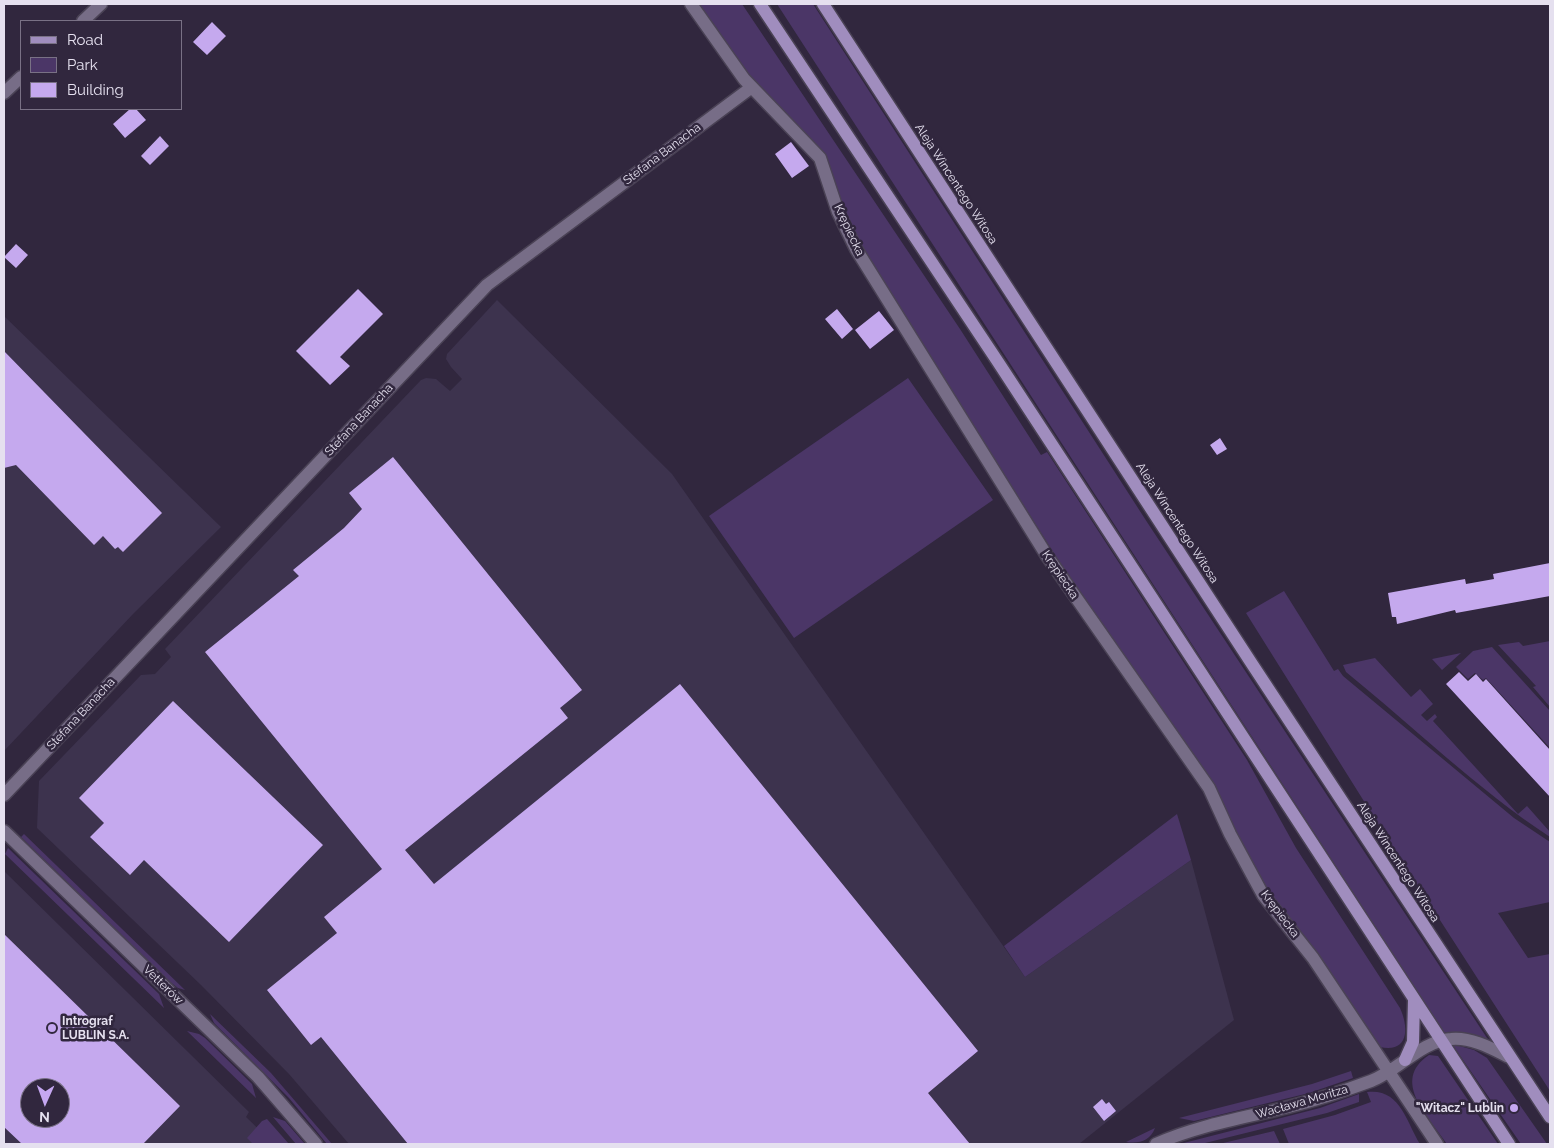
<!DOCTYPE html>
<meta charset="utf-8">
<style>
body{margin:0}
#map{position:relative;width:1554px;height:1148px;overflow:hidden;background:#31273e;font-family:Raleway,sans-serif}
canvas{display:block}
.frame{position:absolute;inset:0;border:5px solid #e5e0ef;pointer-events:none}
.legend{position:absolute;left:20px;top:20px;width:162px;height:90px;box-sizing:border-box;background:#31273e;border:1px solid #797185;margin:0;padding:6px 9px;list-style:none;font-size:15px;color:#e5e0ef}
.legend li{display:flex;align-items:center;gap:10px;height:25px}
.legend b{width:25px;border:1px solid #797185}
.north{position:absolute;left:20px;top:1078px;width:50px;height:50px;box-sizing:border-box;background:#31273e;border:1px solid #797185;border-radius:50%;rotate:182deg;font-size:14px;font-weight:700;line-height:20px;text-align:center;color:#e5e0ef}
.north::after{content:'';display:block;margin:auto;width:18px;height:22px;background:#c5a7f1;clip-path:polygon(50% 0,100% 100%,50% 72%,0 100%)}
</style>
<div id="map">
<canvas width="1554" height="1148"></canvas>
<div class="frame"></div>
<ul class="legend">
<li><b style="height:6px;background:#a08dbe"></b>Road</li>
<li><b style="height:14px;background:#4b3667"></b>Park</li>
<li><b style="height:14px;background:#c5a9ee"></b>Building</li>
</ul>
<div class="north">N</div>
</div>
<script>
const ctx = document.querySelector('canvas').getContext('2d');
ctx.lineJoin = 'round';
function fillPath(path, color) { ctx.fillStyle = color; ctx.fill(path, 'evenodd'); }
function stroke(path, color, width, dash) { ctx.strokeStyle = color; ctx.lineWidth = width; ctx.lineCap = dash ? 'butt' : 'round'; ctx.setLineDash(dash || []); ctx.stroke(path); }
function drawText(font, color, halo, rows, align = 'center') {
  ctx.font = font + ' Raleway,sans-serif'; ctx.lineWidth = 5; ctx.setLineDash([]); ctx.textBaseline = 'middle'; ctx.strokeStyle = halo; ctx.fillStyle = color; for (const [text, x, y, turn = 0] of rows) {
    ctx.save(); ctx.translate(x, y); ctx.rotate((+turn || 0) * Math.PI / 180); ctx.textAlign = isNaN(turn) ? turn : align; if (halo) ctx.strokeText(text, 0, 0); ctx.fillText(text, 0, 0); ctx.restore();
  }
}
const built = new Path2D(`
 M 497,300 L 672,474 L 1025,977 L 1191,860 L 1234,1020 L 1079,1144 L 349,1144 L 289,1074 L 201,985 L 37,828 L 39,781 L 141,675 L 155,674 L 171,657 L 165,649 L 421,380 L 426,378 L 436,379 L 450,391 L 462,379 L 451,367 L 446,359 L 447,354 Z
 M 4,316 L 221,527 L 133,614 L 4,751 Z
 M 4,871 L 249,1112 L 246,1117 L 274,1144 L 4,1144 ZM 30,1088 L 60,1088 L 60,1118 L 30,1118 Z`);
const green = new Path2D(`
 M 696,4 L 742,4 L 960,329 L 1041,455 L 1047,452 L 1247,760 L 1296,848 L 1400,1008 C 1409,1028 1409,1053 1380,1047 L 1272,897 L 852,235 L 828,166 L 757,86 Z
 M 777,4 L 813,4 L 1147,522 L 1489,1041 C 1474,1032 1462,1032 1444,1033 Z
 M 908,378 L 993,500 L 794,638 L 709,516 Z
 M 1284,591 L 1334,671 L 1338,669 L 1343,676 L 1514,818 L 1550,842 L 1550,902 L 1498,913 L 1528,958 L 1550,954 L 1550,1091 L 1382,830 L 1246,613 Z
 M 1550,641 L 1550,707 L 1533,687 L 1536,686 L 1498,645 L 1519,642 L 1523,646 Z
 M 1492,647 L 1550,711 L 1550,748 L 1486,678 L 1483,680 L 1475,673 L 1468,679 L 1456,667 L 1473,651 Z
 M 1461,653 L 1442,670 L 1432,659 Z
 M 1375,658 L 1411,697 L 1420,689 L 1433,704 L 1421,715 L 1427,721 L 1435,714 L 1437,717 L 1433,721 L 1518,814 L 1527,806 L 1550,832 L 1550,837 C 1477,789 1414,727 1346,672 L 1343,665 Z
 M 1177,814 L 1191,860 L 1025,977 L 1004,946 Z
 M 24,834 L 185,990 L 178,988 L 169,981 L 21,837 Z
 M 8,848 L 159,994 L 164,1008 L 5,854 Z
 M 210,1014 L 271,1073 L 332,1144 L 327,1144 L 289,1098 L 214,1023 Z
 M 187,1031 L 199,1034 L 205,1038 L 252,1084 L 256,1098 Z
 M 1452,1044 L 1474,1050 L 1487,1058 L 1547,1144 L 1521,1144 Z
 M 1429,1055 L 1438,1056 L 1498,1144 L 1447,1144 C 1429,1117 1390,1081 1429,1055 Z
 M 1351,1071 L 1353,1078 L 1309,1093 L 1194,1121 L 1179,1118 L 1312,1084 Z
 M 1367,1092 C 1400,1088 1406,1121 1420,1144 L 1289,1144 L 1283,1129 L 1335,1115 L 1371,1102 Z
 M 1359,1094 L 1359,1102 L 1327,1113 L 1201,1144 L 1180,1144 L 1320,1108 Z
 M 273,1117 L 285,1121 L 305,1144 L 296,1144 Z
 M 267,1119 L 289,1144 L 253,1144 L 247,1138 L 262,1121 Z
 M 1155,1128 C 1150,1141 1139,1144 1126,1142 Z
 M 1274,1131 L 1280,1144 L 1219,1144 Z`);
const building = new Path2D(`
 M 212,22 L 226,36 L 207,55 L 193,42 Z
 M 130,109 L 136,109 L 146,120 L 125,138 L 113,124 Z
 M 160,136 L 169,146 L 150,165 L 141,156 Z
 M 791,142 L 809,166 L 792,178 L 775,154 Z
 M 16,244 L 28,255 L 16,268 L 4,257 Z
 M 358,289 L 383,314 L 340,357 L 350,366 L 330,385 L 296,351 Z
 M 837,309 L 853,329 L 842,339 L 825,319 Z
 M 879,311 L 894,330 L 870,349 L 855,330 Z
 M 4,351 L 162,513 L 123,552 L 118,547 L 115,549 L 103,536 L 94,545 L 16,465 L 4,468 Z
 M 1220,438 L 1227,449 L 1217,455 L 1210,445 Z
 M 393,457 L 582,690 L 560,708 L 568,718 L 405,850 L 434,884 L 680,684 L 978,1051 L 928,1093 L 970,1144 L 408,1144 L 321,1037 L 311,1045 L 267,990 L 337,933 L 324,917 L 382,869 L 205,652 L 299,576 L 293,570 L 344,528 L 362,509 L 349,493 Z
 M 1550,563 L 1550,596 L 1456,613 L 1455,610 L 1397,624 L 1396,617 L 1392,617 L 1388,593 L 1465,579 L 1466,584 L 1494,579 L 1493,574 Z
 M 1459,672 L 1468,681 L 1476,674 L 1483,682 L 1486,679 L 1550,750 L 1550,797 L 1446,684 Z
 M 173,701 L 323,845 L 229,942 L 144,860 L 130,875 L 90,837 L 104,823 L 79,798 Z
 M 4,934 L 180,1106 L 143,1144 L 22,1144 L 4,1127 ZM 30,1088 L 60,1088 L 60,1118 L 30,1118 Z
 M 1102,1099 L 1106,1104 L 1109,1102 L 1116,1111 L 1104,1121 L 1093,1107 Z`);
const minor = new Path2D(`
 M 691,4 L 744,79 L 820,158 L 838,212 L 856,249 L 1047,556 L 1209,788 L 1230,834 L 1263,895 L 1313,958 L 1437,1144
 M 83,21 L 101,4
 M 4,93 L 21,77
 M 4,795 L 487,285 L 752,87
 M 4,831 L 258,1077 L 316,1144
 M 1156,1144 C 1198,1125 1244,1118 1288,1107 C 1316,1100 1344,1091 1371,1081 C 1398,1071 1421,1041 1451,1039 C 1471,1037 1491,1048 1509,1057`);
const primary = new Path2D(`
 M 760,4 L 998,362 L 1509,1144
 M 823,4 L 1252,664 L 1550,1117
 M 1405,1060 L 1413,1042 L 1414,1001`);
const markers = [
 [52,1028,5,"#c5a7f1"],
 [1514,1108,5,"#c5a7f1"]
];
const streetNames = [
 ["Stefana Banacha",662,154,-37],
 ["Aleja Wincentego Witosa",956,184,57],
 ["Krępiecka",849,230,65],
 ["Stefana Banacha",359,420,-47],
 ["Aleja Wincentego Witosa",1177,523,57],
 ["Krępiecka",1060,575,56],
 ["Stefana Banacha",81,714,-47],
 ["Aleja Wincentego Witosa",1398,862,57],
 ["Krępiecka",1280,914,53],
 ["Vetterów",163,985,44],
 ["Wacława Moritza",1302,1102,-16]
];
const poiNames = [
 ["Intrograf",62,1021],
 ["LUBLIN S.A.",62,1035],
 ["\"Witacz\" Lublin",1504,1108,"right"]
];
fillPath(built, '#3d334e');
fillPath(green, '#4b3667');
fillPath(building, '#c5a9ee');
stroke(minor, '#4a4255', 15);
stroke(primary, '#4a4255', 15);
stroke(minor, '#776d87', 12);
stroke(primary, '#a08dbe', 12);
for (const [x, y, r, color] of markers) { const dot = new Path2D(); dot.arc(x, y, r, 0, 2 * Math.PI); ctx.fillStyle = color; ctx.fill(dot); stroke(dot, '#31273e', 2); }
drawText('12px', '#e5e0ef', '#31273e', streetNames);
drawText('bold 12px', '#e5e0ef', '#31273e', poiNames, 'left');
</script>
